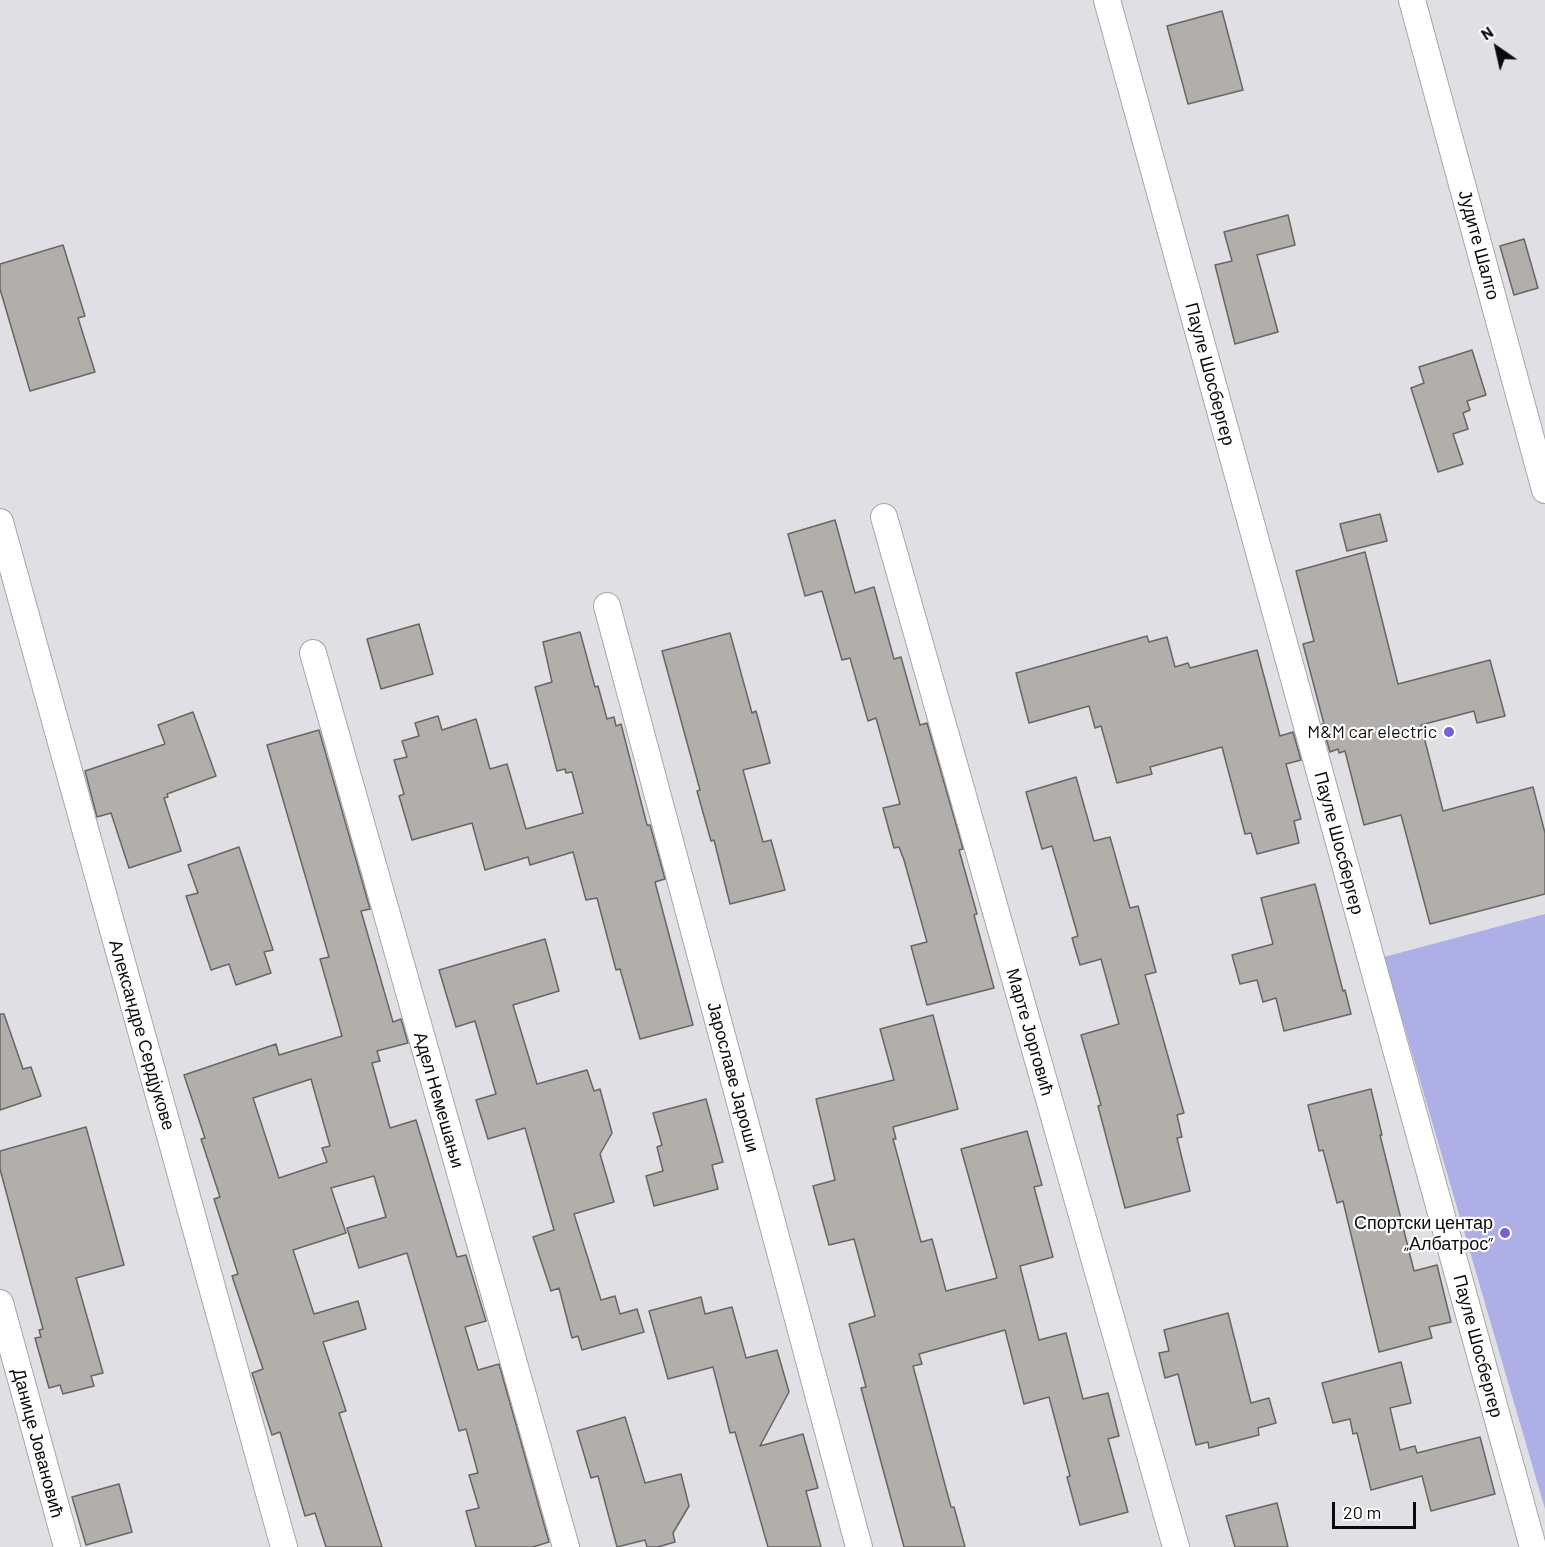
<!DOCTYPE html>
<meta charset="utf-8">
<style>
body{margin:0}
#map{position:relative;width:1545px;height:1547px;overflow:hidden;background:#e0e0e4;font-family:Barlow,sans-serif}
canvas{display:block}
.north{position:absolute;left:1467px;top:18px;width:60px;height:60px;-webkit-text-stroke:4px #fff;paint-order:stroke;rotate:326deg;font-size:16px;font-weight:700;line-height:24px;text-align:center;color:#0b0b0c}
.north::after{content:'';display:block;margin:auto;width:21px;height:27px;background:#0b0b0c;clip-path:polygon(50% 0,100% 100%,50% 72%,0 100%)}
.scale{position:absolute;left:1332px;top:1502px;width:84px;height:27px;box-sizing:border-box;border:3px solid #0b0b0c;border-top:0;padding-left:8px;font-size:18px;line-height:21px;white-space:nowrap;color:#0b0b0c;-webkit-text-stroke:4px #fff;paint-order:stroke}
</style>
<div id="map">
<canvas width="1545" height="1547"></canvas>
<div class="north">N</div>
<div class="scale">20 m</div>
</div>
<script>
const ctx = document.querySelector('canvas').getContext('2d');
ctx.lineJoin = 'round';
function fillPath(path, color) { ctx.fillStyle = color; ctx.fill(path, 'evenodd'); }
function stroke(path, color, width, dash) { ctx.strokeStyle = color; ctx.lineWidth = width; ctx.lineCap = dash ? 'butt' : 'round'; ctx.setLineDash(dash || []); ctx.stroke(path); }
function drawText(font, color, halo, rows, align = 'center') {
  ctx.font = font + ' Barlow,sans-serif'; ctx.lineWidth = 4.5; ctx.setLineDash([]); ctx.textBaseline = 'middle'; ctx.strokeStyle = halo; ctx.fillStyle = color; for (const [text, x, y, turn = 0] of rows) {
    ctx.save(); ctx.translate(x, y); ctx.rotate((+turn || 0) * Math.PI / 180); ctx.textAlign = isNaN(turn) ? turn : align; if (halo) ctx.strokeText(text, 0, 0); ctx.fillText(text, 0, 0); ctx.restore();
  }
}
const green = new Path2D(`
 M 1545,914 L 1545,1509 L 1384,957 Z`);
const building = new Path2D(`
 M 1222,11 L 1243,90 L 1188,104 L 1167,26 Z
 M 1288,215 L 1295,245 L 1257,255 L 1278,332 L 1235,344 L 1215,265 L 1232,261 L 1224,232 Z
 M 1524,239 L 1538,288 L 1514,295 L 1500,246 Z
 M 63,245 L 85,316 L 78,318 L 95,372 L 30,391 L 0,289 L 0,264 Z
 M 1472,350 L 1486,395 L 1467,401 L 1470,410 L 1463,413 L 1468,429 L 1453,434 L 1463,464 L 1438,472 L 1411,388 L 1424,383 L 1419,367 Z
 M 1380,514 L 1387,541 L 1347,551 L 1340,524 Z
 M 835,520 L 855,593 L 874,587 L 894,659 L 901,657 L 920,725 L 927,723 L 963,849 L 959,850 L 977,914 L 974,915 L 994,988 L 927,1005 L 911,946 L 927,942 L 904,860 L 899,847 L 894,848 L 883,808 L 900,804 L 876,718 L 868,721 L 850,658 L 842,660 L 822,591 L 805,596 L 788,534 Z
 M 1365,552 L 1398,684 L 1490,660 L 1505,716 L 1477,723 L 1474,711 L 1421,725 L 1443,811 L 1533,787 L 1545,833 L 1545,894 L 1430,924 L 1401,815 L 1364,825 L 1345,751 L 1339,753 L 1338,749 L 1330,752 L 1322,724 L 1324,724 L 1303,644 L 1314,641 L 1296,571 Z
 M 419,624 L 433,674 L 381,689 L 367,639 Z
 M 580,632 L 595,687 L 598,686 L 607,719 L 614,717 L 616,726 L 621,724 L 647,825 L 650,825 L 665,879 L 655,882 L 693,1025 L 640,1039 L 620,969 L 616,970 L 597,898 L 586,900 L 573,852 L 530,865 L 528,857 L 485,870 L 472,823 L 412,840 L 399,796 L 404,794 L 394,760 L 407,757 L 402,741 L 419,736 L 415,723 L 438,716 L 442,730 L 476,719 L 490,769 L 507,764 L 526,829 L 583,813 L 572,772 L 566,773 L 565,769 L 557,771 L 535,687 L 552,682 L 543,642 Z
 M 730,633 L 752,713 L 756,711 L 770,763 L 743,770 L 763,842 L 771,840 L 785,890 L 730,904 L 714,840 L 711,841 L 697,791 L 700,790 L 662,651 Z
 M 1147,636 L 1149,642 L 1167,637 L 1175,667 L 1188,663 L 1190,668 L 1257,650 L 1280,736 L 1293,732 L 1301,760 L 1286,764 L 1301,819 L 1294,821 L 1299,843 L 1257,854 L 1251,833 L 1245,834 L 1222,747 L 1150,767 L 1152,774 L 1117,783 L 1101,726 L 1095,728 L 1089,706 L 1029,723 L 1016,673 Z
 M 193,712 L 216,776 L 167,794 L 168,797 L 164,798 L 181,851 L 129,868 L 111,813 L 97,817 L 85,771 L 165,744 L 158,725 Z
 M 319,730 L 370,909 L 361,911 L 393,1022 L 401,1019 L 408,1043 L 377,1051 L 380,1061 L 372,1063 L 390,1128 L 416,1120 L 457,1257 L 466,1255 L 486,1321 L 465,1327 L 478,1370 L 499,1364 L 549,1542 L 533,1547 L 476,1547 L 466,1511 L 479,1508 L 469,1475 L 478,1473 L 466,1429 L 459,1431 L 407,1253 L 359,1268 L 347,1228 L 386,1217 L 374,1176 L 331,1188 L 346,1233 L 293,1250 L 314,1314 L 358,1301 L 366,1329 L 323,1342 L 346,1411 L 339,1413 L 382,1547 L 326,1547 L 315,1513 L 305,1516 L 280,1432 L 272,1435 L 252,1373 L 263,1369 L 232,1276 L 238,1274 L 214,1199 L 220,1197 L 201,1139 L 205,1138 L 184,1075 L 276,1044 L 279,1055 L 342,1036 L 320,959 L 329,957 L 267,745 ZM 311,1079 L 330,1146 L 322,1148 L 327,1162 L 279,1178 L 253,1098 Z
 M 1076,777 L 1094,841 L 1110,837 L 1130,908 L 1138,906 L 1156,972 L 1145,975 L 1184,1113 L 1177,1115 L 1182,1137 L 1177,1138 L 1190,1191 L 1125,1208 L 1098,1106 L 1101,1105 L 1081,1035 L 1119,1024 L 1101,959 L 1080,965 L 1072,938 L 1078,936 L 1052,846 L 1042,849 L 1026,792 Z
 M 239,847 L 273,950 L 264,952 L 271,973 L 236,985 L 229,964 L 211,970 L 186,896 L 198,893 L 188,865 Z
 M 1315,884 L 1343,991 L 1345,990 L 1351,1014 L 1284,1031 L 1276,998 L 1263,1002 L 1257,980 L 1240,984 L 1232,955 L 1273,944 L 1261,898 Z
 M 545,939 L 559,991 L 513,1005 L 537,1084 L 587,1070 L 594,1091 L 600,1089 L 612,1133 L 600,1154 L 614,1202 L 574,1214 L 601,1300 L 615,1296 L 620,1314 L 637,1309 L 644,1332 L 582,1350 L 578,1336 L 572,1338 L 559,1288 L 551,1291 L 533,1237 L 554,1230 L 525,1128 L 488,1139 L 476,1100 L 496,1094 L 475,1021 L 456,1027 L 439,970 Z
 M 0,1014 L 4,1014 L 23,1069 L 31,1067 L 41,1096 L 0,1110 Z
 M 933,1015 L 958,1109 L 893,1127 L 896,1139 L 893,1139 L 921,1242 L 932,1239 L 946,1291 L 997,1278 L 961,1149 L 1027,1131 L 1042,1185 L 1034,1187 L 1053,1257 L 1020,1266 L 1039,1340 L 1066,1333 L 1083,1399 L 1108,1393 L 1119,1436 L 1108,1439 L 1128,1512 L 1080,1525 L 1067,1477 L 1070,1476 L 1049,1397 L 1024,1404 L 1005,1330 L 919,1354 L 922,1364 L 913,1366 L 951,1507 L 954,1507 L 965,1547 L 904,1547 L 861,1388 L 866,1387 L 849,1324 L 875,1316 L 854,1239 L 829,1245 L 813,1186 L 835,1180 L 816,1099 L 894,1080 L 880,1029 Z
 M 1371,1089 L 1382,1135 L 1380,1135 L 1414,1271 L 1437,1265 L 1451,1322 L 1429,1327 L 1432,1338 L 1379,1352 L 1343,1201 L 1337,1203 L 1323,1150 L 1319,1151 L 1308,1105 Z
 M 706,1099 L 723,1162 L 712,1165 L 718,1189 L 654,1206 L 646,1176 L 663,1171 L 657,1147 L 662,1145 L 653,1113 Z
 M 86,1127 L 124,1265 L 76,1278 L 103,1373 L 91,1376 L 94,1386 L 63,1394 L 60,1385 L 49,1388 L 35,1338 L 41,1337 L 39,1330 L 43,1329 L 0,1169 L 0,1151 Z
 M 701,1297 L 705,1314 L 732,1307 L 746,1358 L 777,1350 L 789,1392 L 760,1446 L 803,1434 L 818,1488 L 806,1491 L 821,1547 L 768,1547 L 735,1432 L 730,1433 L 713,1367 L 668,1379 L 649,1311 Z
 M 1228,1313 L 1251,1403 L 1269,1398 L 1276,1423 L 1258,1428 L 1259,1435 L 1209,1448 L 1208,1442 L 1196,1445 L 1178,1374 L 1165,1378 L 1159,1353 L 1169,1351 L 1164,1330 Z
 M 1401,1362 L 1411,1403 L 1390,1408 L 1400,1450 L 1415,1446 L 1417,1453 L 1480,1437 L 1495,1494 L 1431,1511 L 1422,1476 L 1371,1490 L 1357,1433 L 1353,1434 L 1350,1419 L 1333,1423 L 1322,1383 Z
 M 625,1417 L 645,1483 L 681,1474 L 689,1506 L 673,1533 L 675,1542 L 658,1547 L 647,1547 L 645,1540 L 617,1547 L 598,1476 L 591,1478 L 577,1431 Z
 M 119,1484 L 132,1532 L 86,1545 L 72,1497 Z
 M 1277,1503 L 1288,1547 L 1235,1547 L 1226,1516 Z`);
const street = new Path2D(`
 M 1107,0 L 1533,1547
 M 1412,0 L 1545,490
 M 884,517 L 1176,1547
 M 0,522 L 284,1547
 M 607,606 L 859,1547
 M 313,653 L 566,1547
 M 0,1303 L 67,1547`);
const markers = [
 [1449,732,6,"#785ed9"],
 [1505,1233,6,"#785ed9"]
];
const streetNames = [
 ["Јудите Шалго",1479,245,75],
 ["Пауле Шосбергер",1210,374,75],
 ["Пауле Шосбергер",1339,843,75],
 ["Марте Јорговић",1030,1032,74],
 ["Александре Сердјукове",142,1035,74],
 ["Јарославе Јароши",733,1077,75],
 ["Адел Немешањи",439,1100,74],
 ["Пауле Шосбергер",1478,1346,75],
 ["Данице Јовановић",38,1443,75]
];
const poiNames = [
 ["M&M car electric",1437,732],
 ["Спортски центар",1493,1223],
 ["„Албатрос”",1493,1244]
];
fillPath(green, '#adafe6');
fillPath(building, '#b1aeac');
stroke(building, '#686664', 1.5);
stroke(street, '#a5a6a9', 28);
stroke(street, '#fff', 26);
for (const [x, y, r, color] of markers) { const dot = new Path2D(); dot.arc(x, y, r, 0, 2 * Math.PI); ctx.fillStyle = color; ctx.fill(dot); stroke(dot, '#fff', 2); }
drawText('18px', '#0b0b0c', '#fff', streetNames);
drawText('18px', '#0b0b0c', '#fff', poiNames, 'right');
</script>
